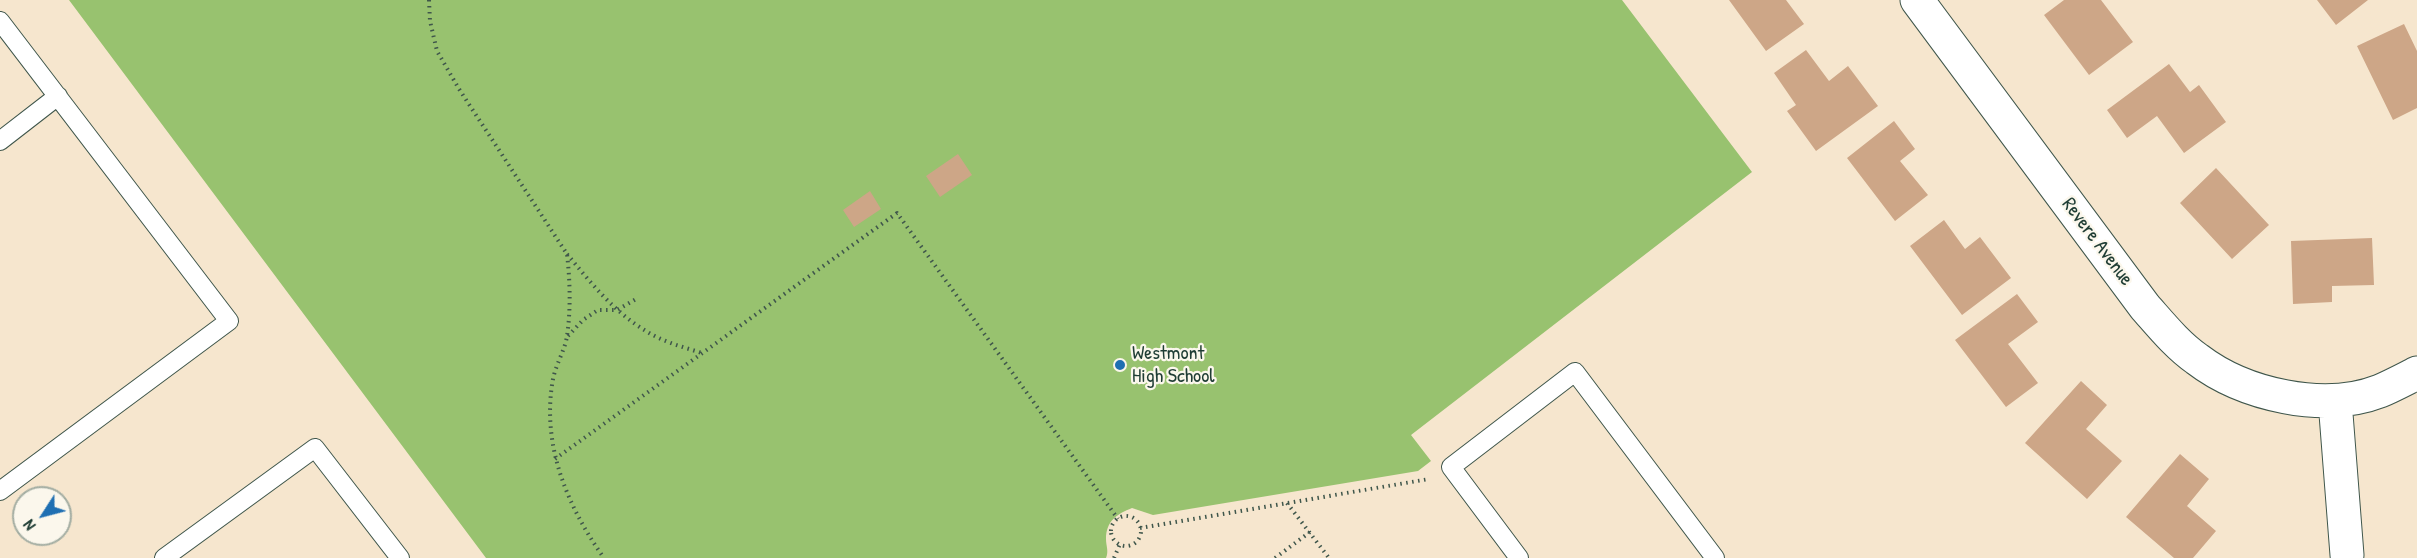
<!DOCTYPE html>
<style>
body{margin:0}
#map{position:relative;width:2417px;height:558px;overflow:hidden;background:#f6e6ce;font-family:"Patrick Hand",sans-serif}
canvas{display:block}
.north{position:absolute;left:12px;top:486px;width:60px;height:60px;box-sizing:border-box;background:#fbf7ec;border:2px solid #a3ada2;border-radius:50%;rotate:234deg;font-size:16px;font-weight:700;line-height:24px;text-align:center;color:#1f3d34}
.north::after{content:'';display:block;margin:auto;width:21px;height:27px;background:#1f6fb2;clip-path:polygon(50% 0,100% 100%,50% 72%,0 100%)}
</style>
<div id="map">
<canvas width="2417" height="558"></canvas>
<div class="north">N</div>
</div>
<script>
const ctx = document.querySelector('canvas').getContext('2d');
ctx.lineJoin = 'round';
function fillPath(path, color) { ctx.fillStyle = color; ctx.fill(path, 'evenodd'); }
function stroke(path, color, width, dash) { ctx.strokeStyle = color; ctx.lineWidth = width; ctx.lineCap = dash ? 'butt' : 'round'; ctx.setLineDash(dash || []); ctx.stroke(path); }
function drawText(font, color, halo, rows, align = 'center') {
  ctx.font = font + ' "Patrick Hand",sans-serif'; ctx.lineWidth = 4.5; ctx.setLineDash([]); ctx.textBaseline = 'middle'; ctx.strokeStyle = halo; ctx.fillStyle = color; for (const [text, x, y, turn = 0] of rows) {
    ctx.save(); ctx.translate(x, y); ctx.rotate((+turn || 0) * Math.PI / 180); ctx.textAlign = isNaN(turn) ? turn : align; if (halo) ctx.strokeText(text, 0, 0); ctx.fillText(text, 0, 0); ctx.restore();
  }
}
const green = new Path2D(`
 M 69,0 L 1622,0 L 1752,172 L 1411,435 L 1431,461 L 1418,471 L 1153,515 L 1132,508 C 1117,514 1106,521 1106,539 C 1106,546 1109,551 1106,558 L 486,558 Z`);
const building = new Path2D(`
 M 1729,0 L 1786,0 L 1804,24 L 1766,51 Z
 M 2064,0 L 2101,0 L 2133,42 L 2089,75 L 2044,15 Z
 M 2317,0 L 2368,0 L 2336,25 Z
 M 2404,24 L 2417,51 L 2417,108 L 2393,120 L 2357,46 Z
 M 1806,50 L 1829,81 L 1848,66 L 1878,106 L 1816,151 L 1787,111 L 1796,105 L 1774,73 Z
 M 2169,64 L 2190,92 L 2199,85 L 2226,122 L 2184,153 L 2157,116 L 2127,138 L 2107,110 Z
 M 1894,121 L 1915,149 L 1900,161 L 1928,195 L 1895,221 L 1847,158 Z
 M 958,154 L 972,175 L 940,197 L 926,176 Z
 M 2216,168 L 2269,225 L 2232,259 L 2180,203 Z
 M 870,191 L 881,209 L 854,227 L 843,210 Z
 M 1944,220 L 1965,249 L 1980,237 L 2011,278 L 1962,315 L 1910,246 Z
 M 2372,238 L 2374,285 L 2332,286 L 2332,302 L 2293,304 L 2291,241 Z
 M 2017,294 L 2038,322 L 2008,344 L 2038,383 L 2006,407 L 1955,340 Z
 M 2081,381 L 2107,405 L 2086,429 L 2122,461 L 2087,499 L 2025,443 Z
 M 2180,454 L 2209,479 L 2187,506 L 2216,531 L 2193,558 L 2174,558 L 2126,517 Z`);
const path = new Path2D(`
 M 429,0 L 430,21 L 437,51 L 459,89 L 567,254 C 570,280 571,309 567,336 C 565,350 556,364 553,379 C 541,444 567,506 604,558
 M 567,254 C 591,283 614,312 646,331 C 663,342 683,347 702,353
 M 568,336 L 583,320 L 598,310 L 617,310 L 638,298
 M 555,459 L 897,213 L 1118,519
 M 1287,503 L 1329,558
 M1111 531a15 15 0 1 1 30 0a15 15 0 1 1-30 0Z
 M 1140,528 L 1429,479
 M 1114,558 L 1120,544
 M 1275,558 L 1310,532`);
const lane = new Path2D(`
 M 0,21 L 229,321 L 0,491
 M 0,141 L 58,96
 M 164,558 L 315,448 L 400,558
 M 1519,558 L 1451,467 L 1575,372 L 1715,558`);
const street = new Path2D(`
 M 1917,0 L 2145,307 C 2161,325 2177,345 2197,359 C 2244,395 2324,413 2380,391 C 2392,386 2405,379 2417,373
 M 2335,401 L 2347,555`);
const markers = [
 [1120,365,6,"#1f6fb2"]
];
const streetNames = [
 ["Revere Avenue",2097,242,53]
];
const poiNames = [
 ["Westmont",1132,354],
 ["High School",1132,377]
];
fillPath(green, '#98c26f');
fillPath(building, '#cda687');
stroke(lane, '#3f564b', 20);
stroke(street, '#3f564b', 35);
stroke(path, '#3f564b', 4, [1.5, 4.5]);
stroke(lane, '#fff', 18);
stroke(street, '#fff', 33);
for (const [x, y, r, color] of markers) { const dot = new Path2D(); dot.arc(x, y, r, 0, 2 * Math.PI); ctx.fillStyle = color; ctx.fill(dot); stroke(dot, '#fbf7ec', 2); }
drawText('20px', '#1f3d34', '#fbf7ec', streetNames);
drawText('20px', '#1f3d34', '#fbf7ec', poiNames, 'left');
</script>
